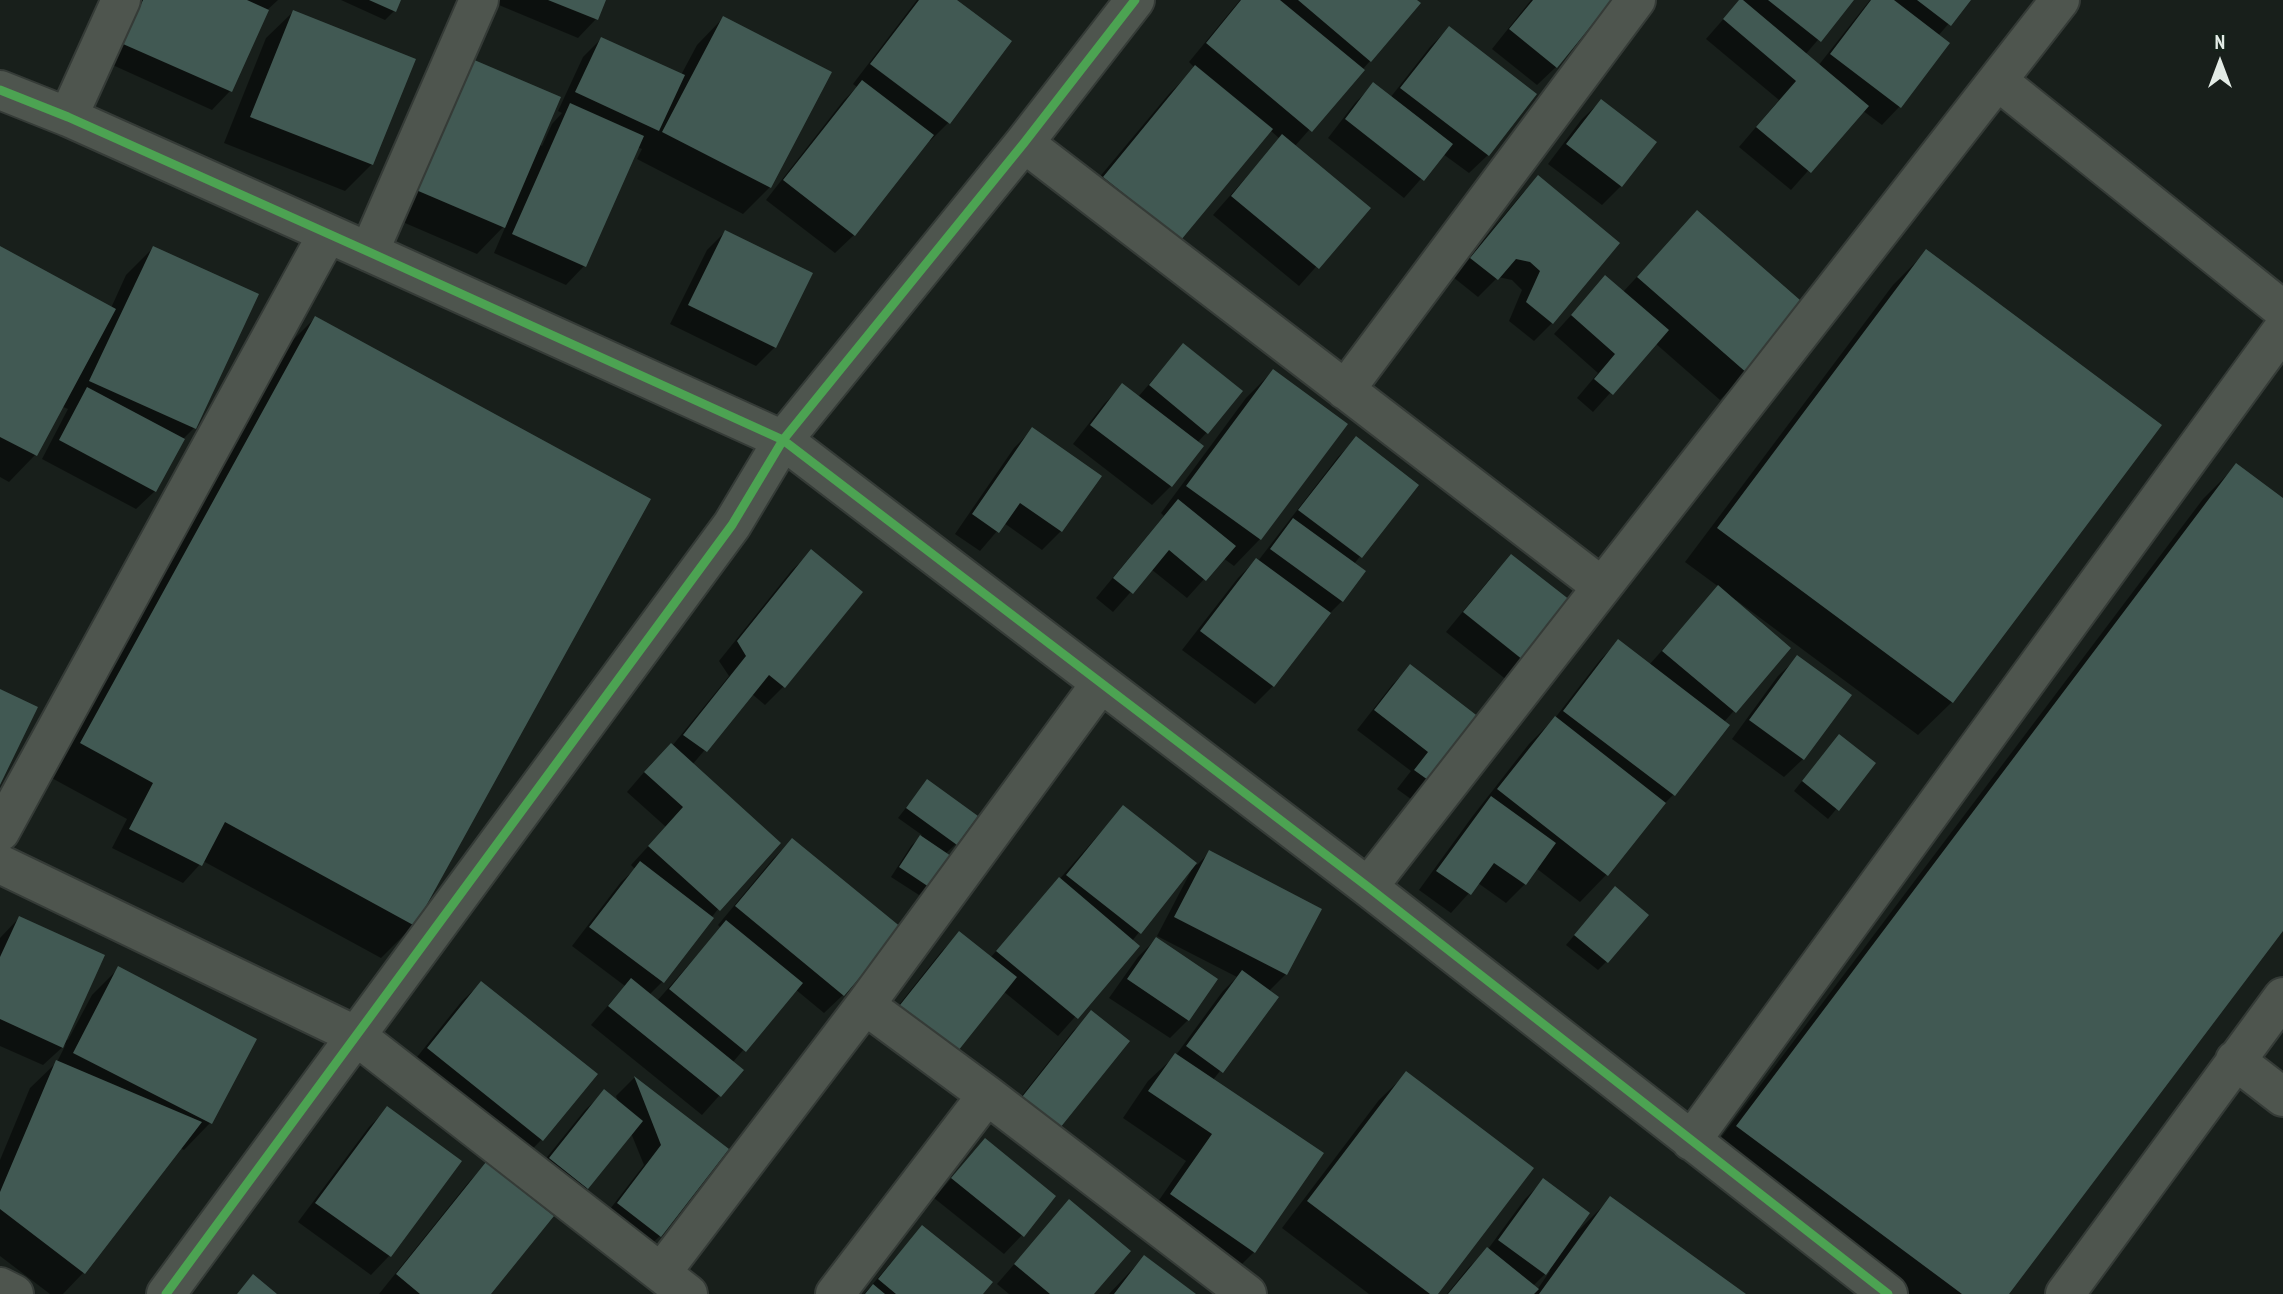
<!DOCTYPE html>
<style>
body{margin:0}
#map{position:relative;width:2283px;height:1294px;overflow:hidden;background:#181f1b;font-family:"PT Sans Narrow",sans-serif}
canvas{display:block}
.north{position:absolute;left:2185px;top:28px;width:70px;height:70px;-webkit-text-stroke:5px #15221a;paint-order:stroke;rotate:0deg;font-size:19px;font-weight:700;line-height:28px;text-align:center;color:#e3ece6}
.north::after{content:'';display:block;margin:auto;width:24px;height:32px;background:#e3ece6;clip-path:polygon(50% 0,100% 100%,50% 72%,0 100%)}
</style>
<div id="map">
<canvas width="2283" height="1294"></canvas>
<div class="north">N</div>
</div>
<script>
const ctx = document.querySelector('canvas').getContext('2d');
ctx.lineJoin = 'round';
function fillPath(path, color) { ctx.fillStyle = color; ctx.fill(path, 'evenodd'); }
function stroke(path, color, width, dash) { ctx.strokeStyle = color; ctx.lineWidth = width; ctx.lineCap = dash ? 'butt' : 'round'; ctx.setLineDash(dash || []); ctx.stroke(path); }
const shadow = new Path2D(`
 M 134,0 L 278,0 L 265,12 L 230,91 L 212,110 L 106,62 Z
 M 341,0 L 399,0 L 394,11 L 385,20 Z
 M 495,0 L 604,0 L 596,19 L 578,38 L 494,3 Z
 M 917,0 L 954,0 L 948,123 L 930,141 L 928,140 L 854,235 L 835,253 L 766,200 L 844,100 L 857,87 L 853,84 Z
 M 1240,0 L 1415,0 L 1370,61 L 1294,147 L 1368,208 L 1299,286 L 1213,215 L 1280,139 L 1270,130 L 1179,239 L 1077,204 L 1169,94 L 1195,68 L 1189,62 Z
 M 1531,0 L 1610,0 L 1556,67 L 1537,85 L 1492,49 Z
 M 1740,0 L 1852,0 L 1805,55 L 1818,66 L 1870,0 L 1969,0 L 1938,36 L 1900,106 L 1882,125 L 1862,110 L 1791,190 L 1739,147 L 1779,100 L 1706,39 Z
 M 293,12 L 372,164 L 345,191 L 224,143 L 266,38 Z
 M 723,18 L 830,72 L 770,187 L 743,214 L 637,159 L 642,149 L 637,147 L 584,266 L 566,285 L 494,253 L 507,223 L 477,254 L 391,217 L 446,88 L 542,146 L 552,124 L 562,113 L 558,111 L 583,57 L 601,39 L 681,75 L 697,45 Z
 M 1449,28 L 1488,155 L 1469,173 L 1443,154 L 1404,198 L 1328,138 L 1355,103 L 1373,85 L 1390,98 L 1430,47 Z
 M 1601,101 L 1655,142 L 1621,186 L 1602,205 L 1548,164 L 1582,119 Z
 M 1538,177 L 1552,323 L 1534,341 L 1509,321 L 1522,290 L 1512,280 L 1498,277 L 1478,297 L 1453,277 L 1520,196 Z
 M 1697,212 L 1746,373 L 1720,400 L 1655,343 L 1593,412 L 1577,398 L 1598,373 L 1554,334 L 1605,278 L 1622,293 Z
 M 725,232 L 775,347 L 756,366 L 670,324 L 707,250 Z
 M 0,248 L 111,308 L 126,275 L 153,248 L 194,428 L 183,439 L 155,491 L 136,509 L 42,459 L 68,409 L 61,406 L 35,455 L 9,482 L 0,477 Z
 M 1926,252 L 2159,425 L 1952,702 L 1918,735 L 1736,600 L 1735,602 L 1789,648 L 1724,722 L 1674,794 L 1656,812 L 1606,875 L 1580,902 L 1536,868 L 1525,884 L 1506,903 L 1478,883 L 1451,913 L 1419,890 L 1472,817 L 1529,744 L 1555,718 L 1600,660 L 1618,642 L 1649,665 L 1719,587 L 1685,562 L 1893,285 Z
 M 315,318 L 414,925 L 381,958 L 203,861 L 183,883 L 112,848 L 127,819 L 48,776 L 282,351 Z
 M 1183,345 L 1207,432 L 1197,443 L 1201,446 L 1171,486 L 1152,505 L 1073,444 L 1104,404 L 1122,386 L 1138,397 Z
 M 1273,371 L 1260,539 L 1234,566 L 1223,558 L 1187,598 L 1151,569 L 1113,612 L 1096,598 L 1164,516 L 1161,513 L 1246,398 Z
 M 1032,430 L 1099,476 L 1061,531 L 1042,550 L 1004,523 L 980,551 L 955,534 L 1014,448 Z
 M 1356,439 L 1417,485 L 1354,564 L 1364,571 L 1342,601 L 1326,617 L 1273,686 L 1255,704 L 1182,650 L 1238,578 L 1256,560 L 1258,561 L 1338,457 Z
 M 2236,466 L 2283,500 L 2283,928 L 2007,1294 L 1885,1294 L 1704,1160 L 2203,499 Z
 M 811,552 L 783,687 L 765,705 L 752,694 L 692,765 L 718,909 L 662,982 L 649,995 L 657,1001 L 721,928 L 718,925 L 773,859 L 792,840 L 843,995 L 824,1013 L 795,989 L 733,1062 L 742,1070 L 702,1115 L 591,1025 L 625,986 L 572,946 L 621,882 L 635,869 L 631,865 L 666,827 L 627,792 L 652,763 L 672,746 L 729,676 L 719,661 L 792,570 Z
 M 1512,556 L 1572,605 L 1508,681 L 1446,632 L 1493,575 Z
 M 1797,658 L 1803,759 L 1784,777 L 1732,739 L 1778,676 Z
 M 1410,667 L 1481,721 L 1415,802 L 1397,789 L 1411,771 L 1357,730 L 1392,685 Z
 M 1831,745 L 1874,764 L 1828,819 L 1794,791 Z
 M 919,791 L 956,844 L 945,854 L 928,886 L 919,895 L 891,877 L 911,846 L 922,835 L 898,818 Z
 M 1123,807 L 1197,865 L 1209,853 L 1286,974 L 1269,991 L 1277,997 L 1213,1080 L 1254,1252 L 1228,1278 L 1144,1222 L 1186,1161 L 1123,1118 L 1148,1081 L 1176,1055 L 1223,991 L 1237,977 L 1157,936 L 1191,871 L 1189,870 L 1132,941 L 1138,946 L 1058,1036 L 1003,991 L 879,1030 L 941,952 L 959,934 L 990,958 Z
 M 1606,898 L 1607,961 L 1598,970 L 1566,945 Z
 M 19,918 L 65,1039 L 68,1040 L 92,995 L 119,968 L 255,1040 L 210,1123 L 184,1150 L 180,1148 L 83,1273 L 63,1294 L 50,1294 L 0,1256 L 0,1160 L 30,1088 L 57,1062 L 66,1044 L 43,1065 L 0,1046 L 0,938 Z
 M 1156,939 L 1188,1020 L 1170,1038 L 1109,998 L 1138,957 Z
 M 481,983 L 595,1074 L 541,1140 L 523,1159 L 409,1067 L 462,1001 Z
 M 1092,1013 L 1041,1145 L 1005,1117 L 1073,1031 Z
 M 1406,1074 L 1436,1294 L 1369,1294 L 1282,1228 L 1379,1100 Z
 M 634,1078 L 726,1149 L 660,1236 L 641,1254 L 600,1222 L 644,1165 L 631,1133 L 587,1188 L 568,1206 L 531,1177 L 585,1110 L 604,1092 L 619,1104 L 616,1096 Z
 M 387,1109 L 459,1162 L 389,1256 L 371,1275 L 298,1222 L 369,1127 Z
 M 985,1140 L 1022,1235 L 1004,1254 L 934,1198 Z
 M 486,1164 L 489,1294 L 379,1294 L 468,1183 Z
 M 1543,1181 L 1579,1230 L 1610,1199 L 1743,1294 L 1447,1294 L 1469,1267 L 1488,1249 L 1525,1199 ZM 1549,1270 L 1550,1271 L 1537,1290 L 1533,1286 Z
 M 1069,1201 L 1092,1294 L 1009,1294 L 997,1284 Z
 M 922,1227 L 981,1294 L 864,1294 Z
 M 1144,1257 L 1193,1294 L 1109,1294 Z`);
const building = new Path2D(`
 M 143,0 L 247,0 L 269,10 L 232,92 L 123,44 Z
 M 369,0 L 401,0 L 396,12 Z
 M 548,0 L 606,0 L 598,20 Z
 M 919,0 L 957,0 L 1012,41 L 950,124 L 870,64 Z
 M 1241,0 L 1280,0 L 1365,70 L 1312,132 L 1206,43 Z
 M 1298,0 L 1417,0 L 1421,3 L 1371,62 Z
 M 1533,0 L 1612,0 L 1557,68 L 1509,29 Z
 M 1739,0 L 1743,0 L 1869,106 L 1811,173 L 1756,127 L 1796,81 L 1723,19 Z
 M 1768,0 L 1854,0 L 1821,42 Z
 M 1871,0 L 1894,0 L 1950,43 L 1901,108 L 1830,54 Z
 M 1917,0 L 1971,0 L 1951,26 Z
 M 293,10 L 416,59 L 373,165 L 250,117 Z
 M 723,16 L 832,72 L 771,188 L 662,132 Z
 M 1449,26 L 1537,94 L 1489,156 L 1400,88 Z
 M 601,37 L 685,75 L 659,131 L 575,92 Z
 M 472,59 L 561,97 L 505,228 L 416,190 Z
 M 1195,65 L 1273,129 L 1181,240 L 1103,177 Z
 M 862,80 L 934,135 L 855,236 L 783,180 Z
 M 1373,82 L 1453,144 L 1424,181 L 1345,119 Z
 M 1601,99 L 1657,142 L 1622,187 L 1566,144 Z
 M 570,103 L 644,136 L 586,267 L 512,234 Z
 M 1282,134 L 1371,208 L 1319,269 L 1231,196 Z
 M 1538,175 L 1620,243 L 1553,324 L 1526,302 L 1540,271 L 1530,262 L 1516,259 L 1498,280 L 1470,258 Z
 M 1697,210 L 1808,307 L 1748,374 L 1637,277 Z
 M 725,230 L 813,273 L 776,348 L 688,305 Z
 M 0,246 L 116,309 L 37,456 L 0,437 Z
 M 153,246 L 259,294 L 196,429 L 89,381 Z
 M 1926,249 L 2162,425 L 1953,703 L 1717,528 Z
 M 1605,275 L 1669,330 L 1613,395 L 1594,379 L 1615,354 L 1571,315 Z
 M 315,316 L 651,499 L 415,926 L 225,822 L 202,866 L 129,829 L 153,783 L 80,743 Z
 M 1183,343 L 1243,391 L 1208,434 L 1149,385 Z
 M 1273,369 L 1348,424 L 1261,540 L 1186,486 Z
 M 1122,383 L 1204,446 L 1172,487 L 1090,425 Z
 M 87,387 L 185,439 L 156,492 L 59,440 Z
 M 1032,427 L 1102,476 L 1062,532 L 1020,503 L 999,533 L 972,514 Z
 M 1356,436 L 1419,485 L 1362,558 L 1298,510 Z
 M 2236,463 L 2283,498 L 2283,931 L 2009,1294 L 1962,1294 L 1736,1126 Z
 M 1178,499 L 1236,546 L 1206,581 L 1169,550 L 1133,594 L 1113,578 Z
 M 1293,518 L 1366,571 L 1343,602 L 1270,549 Z
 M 811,549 L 863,592 L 785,688 L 769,675 L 707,752 L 683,735 L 746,656 L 737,641 Z
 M 1511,554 L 1575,604 L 1528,664 L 1463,612 Z
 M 1256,558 L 1331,613 L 1274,687 L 1200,631 Z
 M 1718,585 L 1791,648 L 1736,713 L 1662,651 Z
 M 1618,639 L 1730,725 L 1675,796 L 1563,711 Z
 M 1797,655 L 1852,695 L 1804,760 L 1749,720 Z
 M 1410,664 L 1484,721 L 1435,785 L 1414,770 L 1428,752 L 1374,710 Z
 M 0,689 L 38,707 L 0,785 Z
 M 1555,716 L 1666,803 L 1608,876 L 1497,789 Z
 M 1839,734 L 1876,763 L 1839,811 L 1802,781 Z
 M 671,743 L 781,843 L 720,911 L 648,846 L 683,807 L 644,772 Z
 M 927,779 L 978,816 L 957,845 L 906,808 Z
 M 1491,796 L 1556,843 L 1526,885 L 1494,863 L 1471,895 L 1436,871 Z
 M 1123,805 L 1197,863 L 1141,934 L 1066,875 Z
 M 920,835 L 951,856 L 929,887 L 899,867 Z
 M 792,838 L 902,928 L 844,996 L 735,906 Z
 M 1209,850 L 1322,909 L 1287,975 L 1174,917 Z
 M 640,861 L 714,918 L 664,983 L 589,927 Z
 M 1059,877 L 1140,946 L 1078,1019 L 996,951 Z
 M 1615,886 L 1649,915 L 1608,963 L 1574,935 Z
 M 19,916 L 105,955 L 63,1048 L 0,1019 L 0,957 Z
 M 726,920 L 803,983 L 746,1052 L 669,989 Z
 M 959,931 L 1017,977 L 954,1056 L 896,1010 Z
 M 1156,937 L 1218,979 L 1189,1021 L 1127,979 Z
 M 118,966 L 257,1039 L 212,1124 L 73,1053 Z
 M 1242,970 L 1279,997 L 1223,1073 L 1186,1046 Z
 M 631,978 L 744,1070 L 721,1097 L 608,1006 Z
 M 481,981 L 598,1074 L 543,1141 L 427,1048 Z
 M 1091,1010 L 1130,1041 L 1060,1128 L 1022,1097 Z
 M 1175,1053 L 1324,1153 L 1255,1253 L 1170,1194 L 1212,1134 L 1148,1091 Z
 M 56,1060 L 202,1122 L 85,1274 L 0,1209 L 0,1192 Z
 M 1406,1071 L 1534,1168 L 1438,1294 L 1430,1294 L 1307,1201 Z
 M 634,1076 L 729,1149 L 661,1237 L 617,1203 L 661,1145 Z
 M 604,1089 L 643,1121 L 588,1189 L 549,1158 Z
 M 387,1106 L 462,1161 L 391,1257 L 315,1203 Z
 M 985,1138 L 1056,1196 L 1024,1237 L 951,1178 Z
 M 486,1162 L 554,1216 L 491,1294 L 420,1294 L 396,1274 Z
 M 1543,1178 L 1590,1213 L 1546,1275 L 1498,1240 Z
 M 1610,1196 L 1746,1294 L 1539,1294 Z
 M 1069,1199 L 1131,1251 L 1094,1294 L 1050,1294 L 1014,1264 Z
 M 922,1225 L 993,1282 L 983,1294 L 896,1294 L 878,1279 Z
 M 1487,1247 L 1539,1289 L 1534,1294 L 1448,1294 Z
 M 1144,1255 L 1196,1294 L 1114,1294 Z
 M 253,1274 L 277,1294 L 237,1294 Z
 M 873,1284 L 885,1294 L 865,1294 Z`);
const minor = new Path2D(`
 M 1998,81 L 2283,310
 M 0,90 L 68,117 L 369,252 L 783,440 L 1368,887 L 1888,1294
 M 68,117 L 121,0
 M 1024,143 L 1601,586
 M 369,252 L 479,0
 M 1345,390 L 1636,0
 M 0,832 L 327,235
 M 0,864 L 355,1035 L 688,1294
 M 1368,887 L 2060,0
 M 865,1005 L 987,1095 L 1247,1294
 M 2235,1060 L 2283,1097
 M 1691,1141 L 2283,329
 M 661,1273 L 865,1005 L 1101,683
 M 0,1287 L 14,1294
 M 166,1294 L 732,525 L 783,440 L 1024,143 L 1135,0
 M 835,1294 L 987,1095
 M 2065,1294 L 2283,997`);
const cycleway = new Path2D(`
 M 0,90 L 68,117 L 369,252 L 783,440 L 1368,887 L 1888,1294
 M 166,1294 L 732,525 L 783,440 L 1024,143 L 1135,0`);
fillPath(shadow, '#0007');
fillPath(building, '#415953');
stroke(minor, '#353b37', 42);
stroke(minor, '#4e554e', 38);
stroke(cycleway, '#4ca352', 9);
</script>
